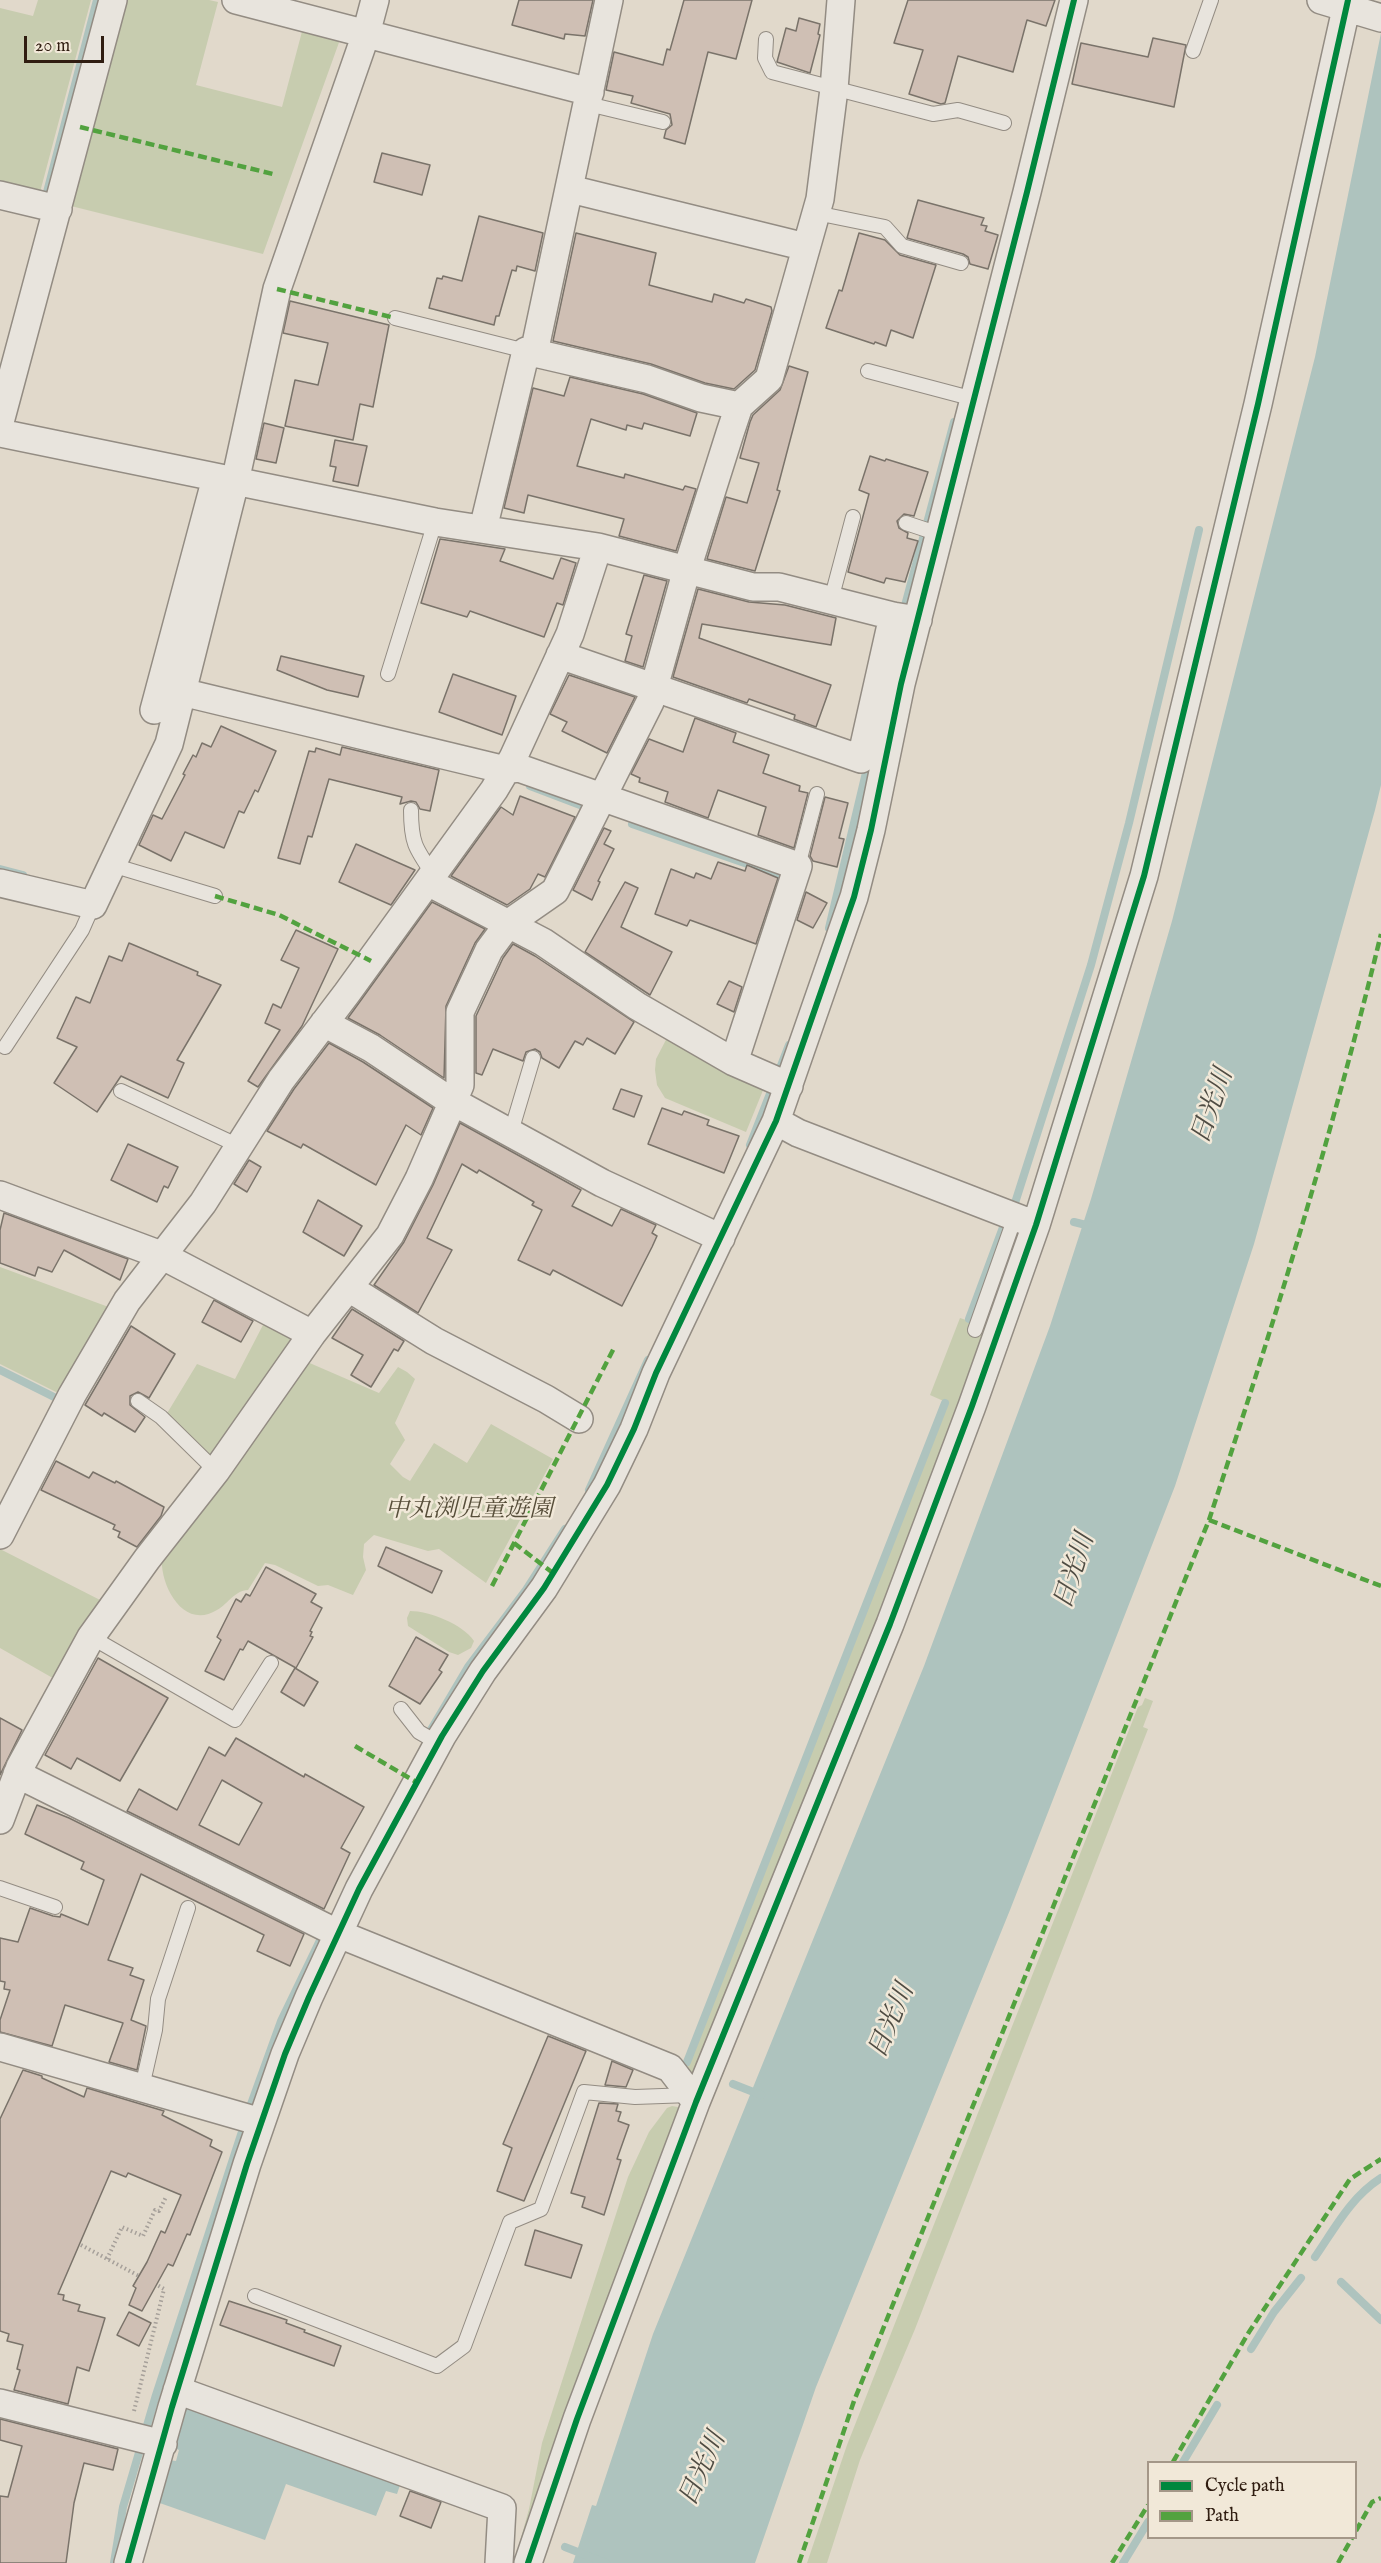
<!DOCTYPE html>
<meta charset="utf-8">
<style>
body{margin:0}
#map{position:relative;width:1381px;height:2563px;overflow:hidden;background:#e1d9cb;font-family:"IM FELL English",serif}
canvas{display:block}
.legend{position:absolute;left:1147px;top:2461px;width:210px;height:78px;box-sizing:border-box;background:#f1e8d8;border:2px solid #a49788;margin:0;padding:8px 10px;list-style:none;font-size:18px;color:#301d11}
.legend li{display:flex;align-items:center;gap:12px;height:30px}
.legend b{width:30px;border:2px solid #a49788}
.scale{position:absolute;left:24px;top:36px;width:80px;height:27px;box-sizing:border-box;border:3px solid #301d11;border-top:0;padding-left:8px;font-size:18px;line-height:21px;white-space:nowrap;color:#301d11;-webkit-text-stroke:4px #f1e8d8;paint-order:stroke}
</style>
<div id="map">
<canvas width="1381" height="2563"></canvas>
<ul class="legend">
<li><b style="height:8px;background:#00873e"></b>Cycle path</li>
<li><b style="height:8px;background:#52a23f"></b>Path</li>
</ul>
<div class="scale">20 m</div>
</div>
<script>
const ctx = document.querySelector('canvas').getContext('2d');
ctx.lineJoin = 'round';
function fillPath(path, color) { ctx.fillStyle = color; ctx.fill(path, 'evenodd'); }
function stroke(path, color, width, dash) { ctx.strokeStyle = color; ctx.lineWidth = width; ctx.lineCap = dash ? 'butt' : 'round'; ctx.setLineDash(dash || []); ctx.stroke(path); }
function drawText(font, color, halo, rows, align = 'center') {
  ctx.font = font + ' "IM FELL English","Noto Serif JP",serif'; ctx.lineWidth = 5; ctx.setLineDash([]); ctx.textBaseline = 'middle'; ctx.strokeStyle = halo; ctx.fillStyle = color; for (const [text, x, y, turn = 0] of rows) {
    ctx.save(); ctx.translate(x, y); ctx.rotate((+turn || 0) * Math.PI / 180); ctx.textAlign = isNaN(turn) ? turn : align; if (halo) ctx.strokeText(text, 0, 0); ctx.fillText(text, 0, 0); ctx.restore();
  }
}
const green = new Path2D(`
 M 38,0 L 91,0 L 39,196 L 0,185 L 0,8 L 33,16 Z
 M 126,0 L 209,0 L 218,2 L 196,85 L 282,107 L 304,24 L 342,34 L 263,254 L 71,206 Z
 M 669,1034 L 766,1083 L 746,1132 L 665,1098 L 657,1085 L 655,1070 L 656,1059 Z
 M 1015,1236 L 1021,1243 L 965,1400 L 697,2081 L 685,2074 L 948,1403 L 930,1395 L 960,1318 L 984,1326 Z
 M 0,1267 L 114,1309 L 64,1396 L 0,1364 Z
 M 263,1325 L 296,1338 L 214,1459 L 166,1415 L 197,1364 L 235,1379 Z
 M 305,1361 L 379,1393 L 398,1367 L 407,1372 L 415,1379 L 395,1423 L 405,1440 L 390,1464 L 403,1477 L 410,1481 L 434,1443 L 467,1463 L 491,1424 L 553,1459 L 486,1583 L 439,1549 L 428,1551 L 374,1535 L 364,1544 L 363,1557 L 366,1570 L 353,1595 L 328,1585 L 318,1586 L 275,1565 L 265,1563 L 248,1590 C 234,1591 229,1603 217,1610 C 183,1631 159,1584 162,1556 Z
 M 0,1549 L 104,1602 L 58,1681 L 0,1648 Z
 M 410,1611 C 429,1611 463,1624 474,1641 L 471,1648 L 458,1655 L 449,1652 L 408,1626 L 407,1618 Z
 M 1145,1698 L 1153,1701 L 1143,1727 L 1148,1729 L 915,2329 L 860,2460 L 827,2563 L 807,2563 L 847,2445 L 1138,1707 L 1142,1705 Z
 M 672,2106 L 678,2107 L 683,2115 L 520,2563 L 514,2563 L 529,2509 L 542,2443 L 628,2177 L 649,2132 L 667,2108 Z`);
const water = new Path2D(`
 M 1381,33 L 1381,785 L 1375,810 L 1254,1244 L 1175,1486 L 1010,1910 L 816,2387 L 755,2563 L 573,2563 L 592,2505 L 596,2506 L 653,2334 L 924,1666 L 1050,1326 L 1091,1199 L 1172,921 L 1315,357 Z
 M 186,2405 L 401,2482 L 397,2494 L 386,2491 L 376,2516 L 286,2484 L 265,2540 L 154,2501 L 168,2460 L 176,2461 L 179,2450 L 172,2447 Z`);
const stream = new Path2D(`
 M 46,196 L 97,0
 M 903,613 L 954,422
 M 530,786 L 580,805
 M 632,824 L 782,876
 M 0,869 L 23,875
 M 829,928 L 869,760
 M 750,1145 L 789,1045
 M 1014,1206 L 1091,965 L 1129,823 L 1199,530
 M 1074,1222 L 1094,1227
 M 969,1319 L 1005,1222
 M 0,1370 L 60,1400
 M 589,1490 L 648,1360
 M 429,1733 L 468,1667 L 526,1590 L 565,1529
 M 687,2062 L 945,1403
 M 733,2084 L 761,2095
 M 1315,2257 C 1335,2228 1351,2197 1381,2178
 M 1341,2282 L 1381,2320
 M 1251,2349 L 1274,2312 L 1301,2278
 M 1183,2462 L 1217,2405
 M 565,2547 L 606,2563
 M 114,2563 L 123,2507 L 156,2395 L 251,2104 L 281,2021 L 325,1930
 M 1123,2563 L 1148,2522`);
const building = new Path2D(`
 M 519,0 L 593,0 L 585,36 L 565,34 L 564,39 L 512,25 Z
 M 684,0 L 752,0 L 736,59 L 708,52 L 685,144 L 664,138 L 666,130 L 672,125 L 670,114 L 631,103 L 633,96 L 606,90 L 614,52 L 663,65 L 667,49 L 670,50 Z
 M 908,0 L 1055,0 L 1046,26 L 1027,20 L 1013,72 L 958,56 L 945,103 L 941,104 L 909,94 L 923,50 L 894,43 Z
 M 799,18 L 820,24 L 818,34 L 820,35 L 810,73 L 777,62 L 786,28 L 796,31 Z
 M 1153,38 L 1186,45 L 1174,107 L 1072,84 L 1081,43 L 1148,57 Z
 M 382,153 L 430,165 L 422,195 L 374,182 Z
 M 918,200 L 984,218 L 981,225 L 987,226 L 985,231 L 998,235 L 988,269 L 970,264 L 968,257 L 963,254 L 907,238 Z
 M 479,216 L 543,233 L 535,271 L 517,266 L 516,271 L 512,270 L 499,316 L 496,316 L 494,325 L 429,308 L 437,278 L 442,279 L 443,276 L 462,281 Z
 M 576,233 L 656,253 L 649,285 L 712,302 L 714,294 L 744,303 L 746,299 L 771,307 L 772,311 L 755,370 L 734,389 L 705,383 L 651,364 L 553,341 Z
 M 859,233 L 885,240 L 900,255 L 936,265 L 913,338 L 891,330 L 886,346 L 875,342 L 874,344 L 826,328 L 839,290 L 842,291 Z
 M 290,301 L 389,325 L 373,407 L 360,404 L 353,440 L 285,426 L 295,380 L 318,385 L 328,343 L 283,333 Z
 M 789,366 L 808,372 L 777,490 L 780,491 L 755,571 L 707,559 L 726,497 L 747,503 L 759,463 L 740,458 L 750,422 L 753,415 L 780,390 Z
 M 570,377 L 643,394 L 697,413 L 690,436 L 644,423 L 642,429 L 627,425 L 626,430 L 591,419 L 577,466 L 624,478 L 625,474 L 683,490 L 685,486 L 696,489 L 676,551 L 619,536 L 624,519 L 528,495 L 524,513 L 504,508 L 533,388 L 564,396 Z
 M 264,423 L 284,428 L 276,463 L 256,459 Z
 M 335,440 L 367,446 L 358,486 L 333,481 L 336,467 L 330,466 Z
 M 870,456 L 885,461 L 886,459 L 928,472 L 914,516 L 904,514 L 897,521 L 899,528 L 908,533 L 907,538 L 918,541 L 905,582 L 886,578 L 884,583 L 848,572 L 869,494 L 859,490 Z
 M 440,539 L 505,549 L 500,561 L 553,579 L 561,558 L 576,563 L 563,605 L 557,603 L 544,637 L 470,611 L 467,617 L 421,603 Z
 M 644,575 L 667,581 L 643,667 L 625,661 L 632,636 L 626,634 Z
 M 698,589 L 749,602 L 785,605 L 836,618 L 831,645 L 702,624 L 699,638 L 831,685 L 816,727 L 794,719 L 795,715 L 749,699 L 747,703 L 673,677 Z
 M 281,656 L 364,676 L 358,697 L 327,690 L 277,670 Z
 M 453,674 L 516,696 L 502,735 L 439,712 Z
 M 569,675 L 635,697 L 607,753 L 562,731 L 567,722 L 550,714 Z
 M 695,718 L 736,733 L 733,742 L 769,755 L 763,773 L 800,786 L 799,791 L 808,793 L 794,848 L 758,835 L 766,807 L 718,790 L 708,818 L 665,802 L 668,792 L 639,782 L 640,778 L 631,774 L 649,739 L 683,752 Z
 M 221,726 L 276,751 L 258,792 L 255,790 L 244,813 L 239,811 L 224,848 L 185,832 L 171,861 L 139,845 L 153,815 L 162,819 L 185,775 L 183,774 L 193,755 L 196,757 L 202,743 L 211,747 Z
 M 342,747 L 439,770 L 430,811 L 420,809 L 416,802 L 411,801 L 400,804 L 402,797 L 329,779 L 312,837 L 308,836 L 300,864 L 278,858 L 309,751 L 315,752 L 316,748 L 340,755 Z
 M 520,796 L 575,817 L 545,877 L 538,874 L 530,889 L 507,905 L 451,876 L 501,807 L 513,815 Z
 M 825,797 L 848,803 L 839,838 L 844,839 L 837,867 L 813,861 L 810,856 Z
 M 604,828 L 611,831 L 604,844 L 614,849 L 598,881 L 600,882 L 592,900 L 573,890 Z
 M 356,844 L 415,870 L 391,905 L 339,882 Z
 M 718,862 L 745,871 L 747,865 L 778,878 L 756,944 L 690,920 L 687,926 L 655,914 L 671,869 L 694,878 L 696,873 L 711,879 Z
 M 625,882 L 638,888 L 621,927 L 672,952 L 650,995 L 585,952 Z
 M 806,892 L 827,903 L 813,928 L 797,920 Z
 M 432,902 L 485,929 L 475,943 L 446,1006 L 444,1078 L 380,1035 L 348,1018 Z
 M 296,930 L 338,949 L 302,1026 L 258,1087 L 248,1081 L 280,1030 L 265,1023 L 273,1004 L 281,1008 L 299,968 L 281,960 Z
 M 129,943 L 198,972 L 197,975 L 221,985 L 177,1060 L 184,1063 L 168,1098 L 121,1076 L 97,1112 L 54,1083 L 77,1047 L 57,1038 L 76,997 L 90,1003 L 109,956 L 122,961 Z
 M 513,944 L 535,956 L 634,1022 L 615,1054 L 587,1038 L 583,1045 L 575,1041 L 559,1068 L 542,1058 L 540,1052 L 535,1049 L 526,1052 L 523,1061 L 493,1049 L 482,1075 L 476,1073 L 476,1016 L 503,958 Z
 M 729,981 L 742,987 L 734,1012 L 717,1004 Z
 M 329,1043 L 363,1062 L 433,1108 L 421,1135 L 406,1125 L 376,1185 L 303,1144 L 301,1148 L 267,1131 L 294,1089 Z
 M 621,1089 L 642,1096 L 634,1117 L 613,1109 Z
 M 662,1108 L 682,1115 L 684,1111 L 709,1120 L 707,1125 L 739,1136 L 724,1173 L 648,1144 Z
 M 460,1123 L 581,1190 L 572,1206 L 612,1226 L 621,1209 L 656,1225 L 652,1233 L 657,1236 L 652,1247 L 622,1306 L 553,1270 L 550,1275 L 518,1260 L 542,1210 L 532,1205 L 534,1202 L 479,1170 L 477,1173 L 462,1164 L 427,1238 L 452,1250 L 418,1313 L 374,1285 L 404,1242 L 433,1185 Z
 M 128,1144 L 178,1167 L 168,1188 L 164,1186 L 157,1202 L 111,1180 Z
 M 249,1160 L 261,1167 L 247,1192 L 234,1184 Z
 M 318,1200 L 362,1226 L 344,1256 L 303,1232 Z
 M 4,1213 L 128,1259 L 120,1280 L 64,1250 L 52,1272 L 38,1267 L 35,1276 L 0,1263 L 0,1230 Z
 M 214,1300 L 253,1321 L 241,1342 L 202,1322 Z
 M 352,1309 L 404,1341 L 398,1351 L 394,1349 L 371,1387 L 351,1375 L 363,1355 L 332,1338 Z
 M 131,1326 L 175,1354 L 149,1398 L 138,1392 L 130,1396 L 130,1405 L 145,1417 L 135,1432 L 104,1413 L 102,1416 L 85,1405 Z
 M 56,1461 L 89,1478 L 93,1472 L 115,1483 L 116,1481 L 164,1507 L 161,1516 L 137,1547 L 118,1537 L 120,1532 L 113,1529 L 115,1525 L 41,1490 Z
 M 386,1547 L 442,1571 L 432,1593 L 378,1566 Z
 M 266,1567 L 316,1594 L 311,1602 L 322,1608 L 310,1631 L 312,1632 L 310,1636 L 313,1637 L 296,1668 L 248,1641 L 243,1650 L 240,1649 L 224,1680 L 205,1671 L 221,1640 L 217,1637 L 236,1599 L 241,1602 L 246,1594 L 250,1596 Z
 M 416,1637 L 448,1655 L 439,1670 L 442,1672 L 420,1704 L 389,1686 Z
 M 98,1658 L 168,1698 L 120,1781 L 77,1758 L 71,1769 L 45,1755 Z
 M 295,1668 L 318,1682 L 304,1706 L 281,1692 Z
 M 0,1718 L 22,1730 L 0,1775 Z
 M 236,1738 L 304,1777 L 305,1774 L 364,1807 L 341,1848 L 350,1853 L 324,1909 L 127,1811 L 139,1789 L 177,1810 L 209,1747 L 225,1756 ZM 222,1780 L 262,1803 L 239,1845 L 199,1825 Z
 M 37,1805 L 69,1818 L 304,1934 L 290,1966 L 257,1951 L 264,1935 L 141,1874 L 108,1960 L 133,1968 L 130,1975 L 144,1980 L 131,2020 L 146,2026 L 137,2070 L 109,2062 L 123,2023 L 65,2005 L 52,2046 L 0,2032 L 0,2020 L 10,1990 L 4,1989 L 5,1982 L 0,1981 L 0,1938 L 18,1942 L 30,1908 L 53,1916 L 60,1917 L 61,1914 L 88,1925 L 104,1880 L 81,1869 L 84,1862 L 25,1834 Z
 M 548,2036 L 586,2051 L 524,2201 L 497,2191 L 512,2148 L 503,2144 Z
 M 612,2061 L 633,2070 L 626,2087 L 605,2085 Z
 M 23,2070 L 42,2076 L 42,2078 L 84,2097 L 87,2088 L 164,2111 L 162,2115 L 212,2140 L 210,2146 L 222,2152 L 190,2235 L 187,2234 L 173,2266 L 168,2264 L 142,2311 L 129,2305 L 136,2288 L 133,2286 L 147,2262 L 161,2231 L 165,2233 L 181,2195 L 128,2173 L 126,2177 L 111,2171 L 58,2294 L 64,2295 L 63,2300 L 80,2305 L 78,2311 L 105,2318 L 89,2371 L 77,2367 L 68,2404 L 14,2390 L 20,2370 L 17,2369 L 23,2345 L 7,2341 L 9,2334 L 0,2331 L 0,2119 Z
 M 599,2103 L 618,2104 L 616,2111 L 621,2112 L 618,2121 L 629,2125 L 617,2159 L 621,2160 L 604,2215 L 582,2207 L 585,2197 L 571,2193 Z
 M 535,2230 L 582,2245 L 571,2278 L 525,2265 Z
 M 229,2301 L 287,2320 L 286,2323 L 305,2330 L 304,2332 L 341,2346 L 334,2366 L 220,2325 Z
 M 129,2312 L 151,2323 L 139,2346 L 117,2335 Z
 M 0,2419 L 118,2449 L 113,2470 L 84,2463 L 74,2503 L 66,2563 L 0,2563 L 0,2496 L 8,2497 L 22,2446 L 0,2440 Z
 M 410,2491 L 441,2502 L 431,2528 L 400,2516 Z`);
const path = new Path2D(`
 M 81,2245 L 139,2276
 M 107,2259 L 122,2227 L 143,2236 L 155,2210 L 159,2211 L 166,2197
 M 134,2411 L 164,2289 L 157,2285`);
const lane = new Path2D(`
 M 766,39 L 765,58 L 772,72 L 933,114 L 958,110 L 1004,123
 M 1193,51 L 1211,0
 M 588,104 L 663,122
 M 816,213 L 885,227 L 902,246 L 961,263
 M 395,318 L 526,351
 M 868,371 L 974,399
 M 906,523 L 939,534
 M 831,600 L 853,517
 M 388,674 L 435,522
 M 411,810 C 411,842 415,848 433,874
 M 112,865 L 215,896
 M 798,866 L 817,794
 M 5,1047 L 82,930 L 93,905
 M 121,1091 L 239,1146
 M 511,1132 L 533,1058
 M 975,1330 L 1015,1217
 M 138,1401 L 161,1417 L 216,1471
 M 91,1637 L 235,1720 L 271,1663
 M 401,1709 L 419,1732 L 438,1743
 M 0,1888 L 55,1907
 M 142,2087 L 155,2030 L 158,1999 L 188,1908
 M 255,2296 L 437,2366 L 464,2346 L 510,2222 L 541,2209 L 584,2092 L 635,2097 L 690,2095`);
const street = new Path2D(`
 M 236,0 L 590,92
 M 1321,0 L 1381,18
 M 570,189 L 806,247
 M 0,195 L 58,209
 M 534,353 L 609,0
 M 0,422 L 113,0
 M 0,433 L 435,522 L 598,547 L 753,587 L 779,587 L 893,616 L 918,620
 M 483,529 L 526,351 L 647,379 L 701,398 L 739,406
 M 560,655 L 861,759 L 893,616
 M 182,692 L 506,770 L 519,768 L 798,866 L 734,1062
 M 154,710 L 216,478
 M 428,882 L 543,942 L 637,1006 L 734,1062 L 789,1086
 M 0,883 L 93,905 L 169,744 L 235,482 L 277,289 L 366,34 L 375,0
 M 324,1023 L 371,1048 L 443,1096 L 602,1183 L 721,1238
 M 776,1121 L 798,1133 L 1036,1225
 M 0,1195 L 161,1255 L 312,1334
 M 349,1288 L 434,1341 L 546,1399 L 579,1419
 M 0,1535 L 72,1395 L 127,1301 L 203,1203 L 281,1080 L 347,993 L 494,790 L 513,758 L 570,634 L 598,547
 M 17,1774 L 339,1934 L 670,2068 L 696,2102
 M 0,1820 L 20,1767 L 91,1637 L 147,1559 L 216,1471 L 312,1334 L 390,1235 L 419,1179 L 460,1085 L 460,1012 L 489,950 L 509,923 L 555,891 L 650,702 L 687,569 L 730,433 L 739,406 L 769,379 L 820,199 L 834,89 L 841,0
 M 0,2047 L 261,2122
 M 177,2390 L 502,2508 L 499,2563
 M 0,2403 L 163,2444
 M 128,2563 L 172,2407 L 247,2164 L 285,2054 L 309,1997 L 359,1889 L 442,1736 L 483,1671 L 544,1588 L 607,1485 L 634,1429 L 656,1373 L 776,1121 L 854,897 L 871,830 L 901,684 L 1027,192 L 1074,0
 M 528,2563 L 577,2419 L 696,2102 L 890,1624 L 972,1406 L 1036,1225 L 1144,876 L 1258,404 L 1348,0`);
const quiet = new Path2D(`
 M 80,127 L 273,174
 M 277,289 L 395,318
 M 215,896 L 279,915 L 371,961
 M 1209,1520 L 1381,1586
 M 514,1543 L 553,1573
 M 492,1586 L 615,1346
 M 355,1746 L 416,1782
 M 1173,2462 L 1249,2332 L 1350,2179 L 1381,2159
 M 1356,2531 L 1372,2502 L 1381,2498
 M 799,2563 L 854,2401 L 1209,1520 C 1273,1327 1333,1132 1381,934
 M 1112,2563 L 1148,2505
 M 1338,2563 L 1352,2538`);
const cycleway = new Path2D(`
 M 128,2563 L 172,2407 L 247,2164 L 285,2054 L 309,1997 L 359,1889 L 442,1736 L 483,1671 L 544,1588 L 607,1485 L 634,1429 L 656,1373 L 776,1121 L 854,897 L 871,830 L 901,684 L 1027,192 L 1074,0
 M 528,2563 L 577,2419 L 696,2102 L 890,1624 L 972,1406 L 1036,1225 L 1144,876 L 1258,404 L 1348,0`);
const parkNames = [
 ["中丸渕児童遊園",469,1511]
];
const waterNames = [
 ["日光川",1214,1107,-71],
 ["日光川",1076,1572,-72],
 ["日光川",893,2022,-67],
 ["日光川",704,2470,-66]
];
fillPath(green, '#c7ccaf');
fillPath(water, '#aec3be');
stroke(stream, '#aec3be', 8);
fillPath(building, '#cfbfb4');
stroke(building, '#7a736a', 1.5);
stroke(lane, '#938c83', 16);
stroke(street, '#938c83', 30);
stroke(path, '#a6a09a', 4, [1.5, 3]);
stroke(lane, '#e8e4dd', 14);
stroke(street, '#e8e4dd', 27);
stroke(quiet, '#52a23f', 4.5, [9, 4.5]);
stroke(cycleway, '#00873e', 6);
drawText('italic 24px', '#574e3a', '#f1e8d8', parkNames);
drawText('italic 26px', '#4f4c43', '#f1e8d8', waterNames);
</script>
